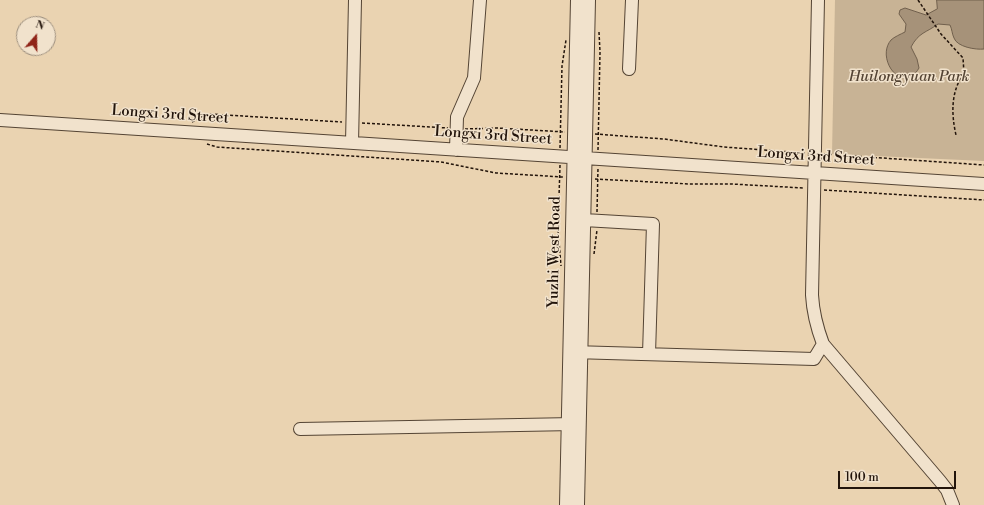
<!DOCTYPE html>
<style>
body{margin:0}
#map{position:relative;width:984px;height:505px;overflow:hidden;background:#ead3b1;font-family:"Libre Bodoni",serif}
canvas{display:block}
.north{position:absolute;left:16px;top:16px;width:40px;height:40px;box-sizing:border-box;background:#f1e2cc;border:1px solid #9e907f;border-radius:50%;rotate:20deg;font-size:11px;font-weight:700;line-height:16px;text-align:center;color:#22140b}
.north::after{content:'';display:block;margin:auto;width:14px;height:18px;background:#8f2418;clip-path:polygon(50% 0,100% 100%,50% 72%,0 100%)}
.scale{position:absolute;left:838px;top:471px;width:118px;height:18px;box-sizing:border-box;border:2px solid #22140b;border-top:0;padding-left:5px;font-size:12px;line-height:14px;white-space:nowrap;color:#22140b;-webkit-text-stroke:3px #f1e2cc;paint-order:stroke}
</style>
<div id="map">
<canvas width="984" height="505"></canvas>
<div class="north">N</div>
<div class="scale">100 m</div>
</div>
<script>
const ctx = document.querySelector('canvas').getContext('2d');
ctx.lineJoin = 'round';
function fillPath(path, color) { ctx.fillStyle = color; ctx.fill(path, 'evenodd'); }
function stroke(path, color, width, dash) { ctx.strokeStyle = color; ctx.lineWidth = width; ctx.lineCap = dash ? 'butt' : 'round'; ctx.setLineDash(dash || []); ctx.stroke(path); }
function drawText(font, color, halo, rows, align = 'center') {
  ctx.font = font + ' "Libre Bodoni",serif'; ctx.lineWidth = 3; ctx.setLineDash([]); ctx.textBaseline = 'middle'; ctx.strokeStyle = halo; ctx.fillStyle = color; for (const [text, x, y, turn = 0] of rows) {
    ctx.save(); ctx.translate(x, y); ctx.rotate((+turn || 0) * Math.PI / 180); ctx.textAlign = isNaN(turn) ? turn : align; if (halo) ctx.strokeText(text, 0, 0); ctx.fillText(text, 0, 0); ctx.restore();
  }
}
const green = new Path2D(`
 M 835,0 L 984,0 L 984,161 L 832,154 Z`);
const water = new Path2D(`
 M 937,0 L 984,0 L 984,49 C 976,50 957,47 954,38 C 952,34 952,29 950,25 L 938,24 C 926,33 919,32 911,47 L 917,59 L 919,68 C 903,96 875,59 891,40 C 894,37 901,34 905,32 L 906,24 L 899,14 L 900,10 L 905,8 L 926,15 L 937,9 Z`);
const path = new Path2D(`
 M 918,0 L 941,34 L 963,58 L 964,73 C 951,91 951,113 956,135
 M 192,122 L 201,117 L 209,114 L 342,122
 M 362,123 L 448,128
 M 465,129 L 497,128 L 565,132
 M 595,134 L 664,139 L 724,147 L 805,153
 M 207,144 L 217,147 L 441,162 L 496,173 L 563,177
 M 560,148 L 562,66 L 566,40
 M 598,150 L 600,52 L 599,32
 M 824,154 L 984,165
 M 560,165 L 558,229 L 561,266
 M 595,179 L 690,184 L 732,184 L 804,188
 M 824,190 L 984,200
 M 597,212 L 598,168
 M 594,254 L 597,230`);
const minor = new Path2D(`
 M 818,0 L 812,295 C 813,313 817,328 823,344 L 940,481 L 947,490 L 953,505
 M 629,69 L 632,0
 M 0,120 L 984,184
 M 352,143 L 355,0
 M 456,150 L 457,117 L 474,78 L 480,0
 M 584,220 L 653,224 L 649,354
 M 573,352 L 814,359 L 823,344
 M 300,429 L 574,424
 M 566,505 L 577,0
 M 578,505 L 589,0`);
const parkNames = [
 ["Huilongyuan Park",909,77]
];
const streetNames = [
 ["Longxi 3rd Street",170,115,4],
 ["Longxi 3rd Street",493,136,4],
 ["Longxi 3rd Street",816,157,4],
 ["Yuzhi West Road",555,252,-89]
];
fillPath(green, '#c8b395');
fillPath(water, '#a69279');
stroke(water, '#71604d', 1);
stroke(minor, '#544434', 14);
stroke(path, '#22140b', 1.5, [3, 2]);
stroke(minor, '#f1e2cc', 12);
drawText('italic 15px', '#544434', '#f1e2cc', parkNames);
drawText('15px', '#22140b', '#f1e2cc', streetNames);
</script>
